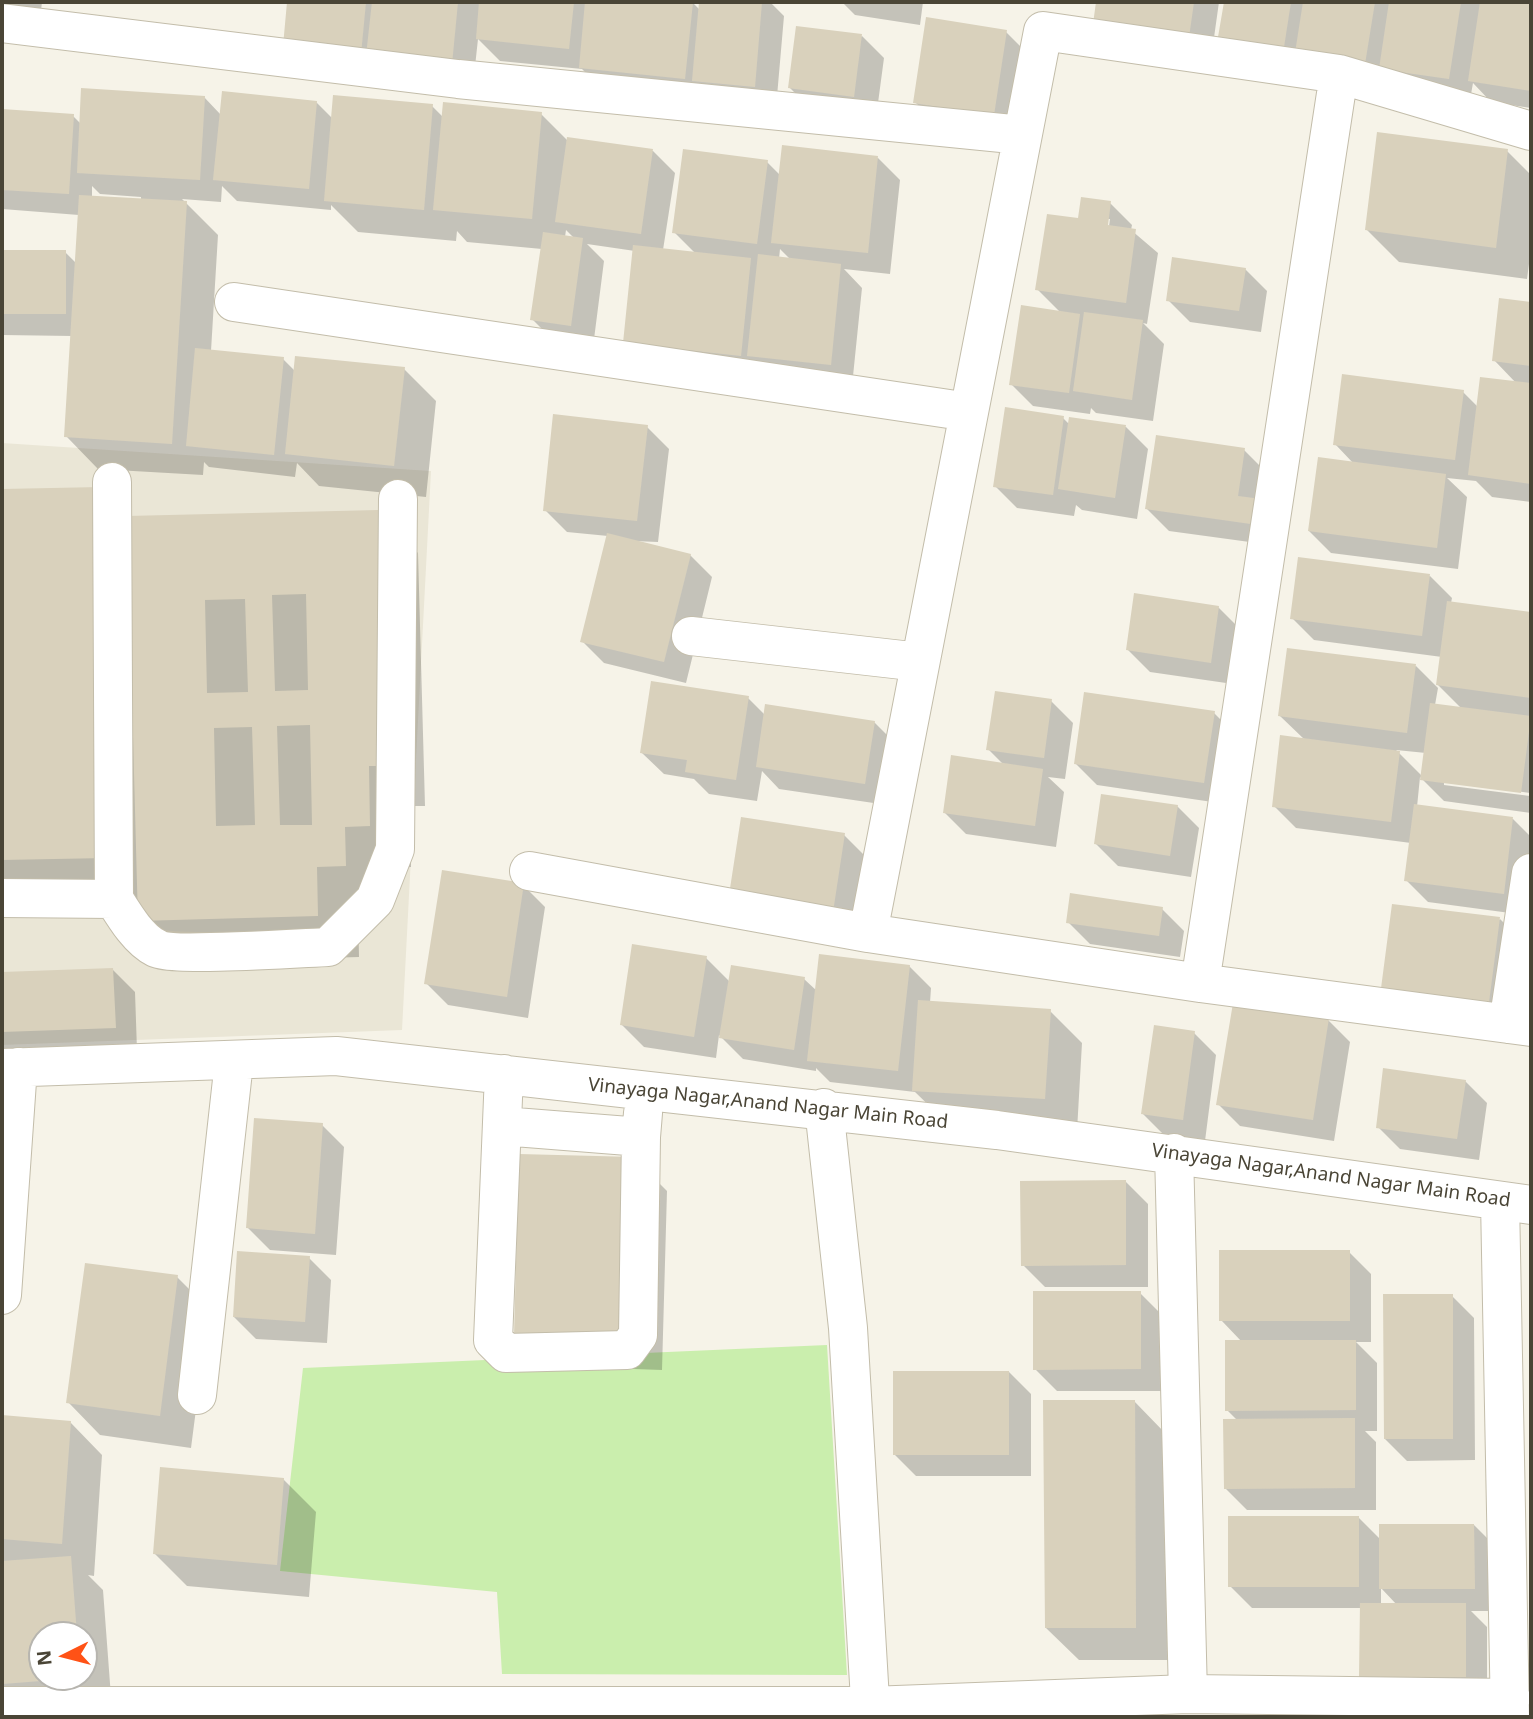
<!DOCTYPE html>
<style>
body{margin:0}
#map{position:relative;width:1533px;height:1719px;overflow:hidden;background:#f6f3e8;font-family:"Noto Sans",sans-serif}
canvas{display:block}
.frame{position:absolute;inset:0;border:4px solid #4a4536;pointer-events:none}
.north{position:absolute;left:28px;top:1621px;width:70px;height:70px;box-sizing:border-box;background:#fff;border:2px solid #b7b5af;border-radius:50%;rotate:264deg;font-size:19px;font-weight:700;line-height:28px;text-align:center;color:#4a4536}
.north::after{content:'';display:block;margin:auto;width:24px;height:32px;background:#ff5216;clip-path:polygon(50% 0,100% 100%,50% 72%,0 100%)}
</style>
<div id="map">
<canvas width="1533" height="1719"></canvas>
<div class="frame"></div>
<div class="north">N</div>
</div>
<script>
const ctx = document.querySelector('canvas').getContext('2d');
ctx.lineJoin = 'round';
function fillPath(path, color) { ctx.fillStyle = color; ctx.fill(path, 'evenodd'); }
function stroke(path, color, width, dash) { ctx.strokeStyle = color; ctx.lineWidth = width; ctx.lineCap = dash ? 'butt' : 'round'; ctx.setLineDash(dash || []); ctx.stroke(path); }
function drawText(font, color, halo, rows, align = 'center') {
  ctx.font = font + ' "Noto Sans",sans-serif'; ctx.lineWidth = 5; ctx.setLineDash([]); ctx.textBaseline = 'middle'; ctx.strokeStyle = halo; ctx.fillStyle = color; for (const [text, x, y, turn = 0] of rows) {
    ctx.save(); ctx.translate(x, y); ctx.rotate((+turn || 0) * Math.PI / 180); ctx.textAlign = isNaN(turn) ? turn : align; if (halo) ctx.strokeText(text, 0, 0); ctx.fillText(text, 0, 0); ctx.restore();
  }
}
const residential = new Path2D(`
 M 2,443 L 431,471 L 402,1030 L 2,1045 Z`);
const green = new Path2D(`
 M 827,1345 L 847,1675 L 502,1674 L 497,1592 L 280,1571 L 303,1368 Z`);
const shadow = new Path2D(`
 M 3,2 L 42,2 L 40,19 L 3,4 Z
 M 289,2 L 692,2 L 700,10 L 701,2 L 770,2 L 784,16 L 776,108 L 603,90 L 582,69 L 500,61 L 478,39 L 473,85 L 285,46 Z
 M 842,2 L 923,2 L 920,25 L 855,15 Z
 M 1098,2 L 1219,2 L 1211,59 L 1095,23 Z
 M 1225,2 L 1531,2 L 1531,108 L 1491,102 L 1473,83 L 1470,100 L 1220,36 Z
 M 1006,32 L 1028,54 L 1016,136 L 937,124 L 915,102 Z
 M 862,36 L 884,58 L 876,118 L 812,110 L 790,88 Z
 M 204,97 L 221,115 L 316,102 L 333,119 L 432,106 L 443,117 L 541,114 L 568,141 L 653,151 L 675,173 L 663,250 L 695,253 L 674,232 L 767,162 L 780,175 L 878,158 L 900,180 L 890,274 L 844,269 L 862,288 L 852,386 L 657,374 L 635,251 L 587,244 L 604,261 L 593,347 L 554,341 L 532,319 L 542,249 L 467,242 L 457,231 L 456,241 L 358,232 L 331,205 L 331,210 L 237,201 L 222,186 L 221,202 L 182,199 L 218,235 L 211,351 L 283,359 L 295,371 L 404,369 L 436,401 L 426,497 L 319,486 L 297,463 L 295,477 L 209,467 L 204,462 L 203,475 L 98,469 L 66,436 L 72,336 L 2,335 L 2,251 L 65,252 L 76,263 L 79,215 L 2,209 L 2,111 L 73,116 L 81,124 ZM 92,186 L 100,194 L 141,197 L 141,200 L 92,197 ZM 566,230 L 574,238 L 565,237 ZM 780,249 L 791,260 L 779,259 Z
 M 1507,151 L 1531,175 L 1531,249 L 1527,279 L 1399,262 L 1367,230 Z
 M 1110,203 L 1132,225 L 1131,230 L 1158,253 L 1147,324 L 1143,323 L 1164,344 L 1153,421 L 1096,413 L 1091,408 L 1090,414 L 1033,406 L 1011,384 L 1061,313 L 1037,289 L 1079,220 ZM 1107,219 L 1110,219 L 1108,234 Z
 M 1245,269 L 1267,291 L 1261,332 L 1190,322 L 1168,300 Z
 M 1501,300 L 1531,304 L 1531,502 L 1492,497 L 1476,481 L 1447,478 L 1467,497 L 1458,569 L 1331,553 L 1309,531 L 1354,464 L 1335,444 L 1463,392 L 1478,407 L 1517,384 L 1494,360 Z
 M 1063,418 L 1069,424 L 1126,427 L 1148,449 L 1137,519 L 1082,510 L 1076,505 L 1074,516 L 1017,508 L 995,486 Z
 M 647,427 L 669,449 L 658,542 L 633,541 L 690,555 L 712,577 L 686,683 L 604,663 L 582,641 L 608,536 L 567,532 L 545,510 Z
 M 1244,450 L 1266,472 L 1279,546 L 1169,531 L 1147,509 Z
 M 100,489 L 129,518 L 377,512 L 418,553 L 425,806 L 410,806 L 411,867 L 386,868 L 358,908 L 359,957 L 181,962 L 140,920 L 139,899 L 2,901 L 2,490 Z
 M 1430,576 L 1452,598 L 1451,603 L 1531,614 L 1531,813 L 1444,801 L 1420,777 L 1417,807 L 1513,819 L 1531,837 L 1525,915 L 1428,902 L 1406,880 L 1411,843 L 1296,828 L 1274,806 L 1305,740 L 1280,716 L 1416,666 L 1438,688 L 1435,705 L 1462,709 L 1438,685 L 1442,657 L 1314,640 L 1292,618 ZM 1396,750 L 1426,753 L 1423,777 ZM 1444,781 L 1530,793 L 1530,796 L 1444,785 Z
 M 1218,607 L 1240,629 L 1233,684 L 1150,672 L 1128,650 Z
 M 748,698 L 765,715 L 874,722 L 896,744 L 887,805 L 779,789 L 762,771 L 757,801 L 709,794 L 694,779 L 664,774 L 642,753 Z
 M 1051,701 L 1073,723 L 1065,779 L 1048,777 L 1064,792 L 1056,847 L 966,834 L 944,812 L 1003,764 L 988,749 Z
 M 1214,713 L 1236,735 L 1226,804 L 1097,785 L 1075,763 Z
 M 1177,806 L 1199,828 L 1191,877 L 1118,866 L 1096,844 Z
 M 844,835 L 866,857 L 855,933 L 753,917 Z
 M 523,885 L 545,907 L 528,1018 L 448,1005 L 426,983 Z
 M 1162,909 L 1184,931 L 1180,957 L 1090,944 L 1068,922 Z
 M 1500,919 L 1522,941 L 1510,1031 L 1404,1018 Z
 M 706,958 L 730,982 L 804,979 L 817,991 L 909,966 L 931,988 L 930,1003 L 1050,1011 L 1082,1043 L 1077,1131 L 946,1122 L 915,1092 L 830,1082 L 816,1068 L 816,1071 L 743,1059 L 719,1035 L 716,1058 L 644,1047 L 622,1025 Z
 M 113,970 L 135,992 L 137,1050 L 2,1054 L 2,974 Z
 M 1328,1020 L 1350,1042 L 1334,1141 L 1240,1126 L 1218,1104 Z
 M 1194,1033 L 1216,1055 L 1205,1141 L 1165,1136 L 1143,1114 Z
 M 1465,1081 L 1487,1103 L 1479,1160 L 1400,1149 L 1378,1127 Z
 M 322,1125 L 344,1147 L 336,1255 L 270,1250 L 248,1228 Z
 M 635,1159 L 667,1191 L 662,1370 L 548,1366 Z
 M 1126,1182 L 1148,1204 L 1148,1287 L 1045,1287 L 1023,1265 Z
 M 1349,1252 L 1371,1274 L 1371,1342 L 1356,1342 L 1377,1363 L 1377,1431 L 1365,1431 L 1376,1442 L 1376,1510 L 1247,1510 L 1225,1488 L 1237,1420 L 1227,1410 L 1242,1342 L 1221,1320 Z
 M 309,1258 L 331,1280 L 327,1343 L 256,1339 L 234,1317 Z
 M 177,1277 L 209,1309 L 191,1448 L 100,1435 L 68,1402 Z
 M 1140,1293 L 1162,1315 L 1163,1391 L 1057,1391 L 1035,1369 Z
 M 1452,1296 L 1474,1318 L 1475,1460 L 1407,1461 L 1385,1439 Z
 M 1009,1372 L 1031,1394 L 1031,1476 L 916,1476 L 894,1454 Z
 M 1134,1401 L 1166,1434 L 1168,1660 L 1079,1660 L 1046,1628 Z
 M 2,1417 L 70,1422 L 102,1455 L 94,1576 L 88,1575 L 103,1590 L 112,1710 L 2,1693 ZM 42,1635 L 84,1635 L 84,1677 L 42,1677 Z
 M 283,1479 L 316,1512 L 309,1597 L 187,1586 L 155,1554 Z
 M 1359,1518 L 1381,1540 L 1474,1525 L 1496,1547 L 1496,1611 L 1471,1611 L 1487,1627 L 1487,1698 L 1361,1676 L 1361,1608 L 1252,1608 L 1230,1586 ZM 1381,1588 L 1397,1605 L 1381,1605 Z`);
const building = new Path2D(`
 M 287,2 L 366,2 L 361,54 L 283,46 Z
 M 372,2 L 458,2 L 452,64 L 366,56 Z
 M 479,2 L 574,2 L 569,49 L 476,39 Z
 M 585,2 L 693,2 L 685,79 L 579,68 Z
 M 699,2 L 762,2 L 755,87 L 692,81 Z
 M 1096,2 L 1194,2 L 1189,37 L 1093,24 Z
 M 1224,2 L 1291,2 L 1284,47 L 1218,37 Z
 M 1303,2 L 1375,2 L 1365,64 L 1295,53 Z
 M 1389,2 L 1461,2 L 1449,79 L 1379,69 Z
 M 1480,2 L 1531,2 L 1531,91 L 1468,81 Z
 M 926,17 L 1007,30 L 994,115 L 913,103 Z
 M 796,26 L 862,34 L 854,97 L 788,88 Z
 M 81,88 L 205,96 L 200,180 L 77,173 Z
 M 222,91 L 317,101 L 309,189 L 213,180 Z
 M 333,95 L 433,104 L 424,210 L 324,201 Z
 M 443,102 L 542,112 L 532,219 L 433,210 Z
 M 2,109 L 74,114 L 69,194 L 2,190 Z
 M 1377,132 L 1508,149 L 1496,248 L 1365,230 Z
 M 567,137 L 653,149 L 641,234 L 555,222 Z
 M 782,145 L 878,156 L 868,253 L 771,243 Z
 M 683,149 L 768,160 L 757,244 L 672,233 Z
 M 79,195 L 187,201 L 172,444 L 64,437 Z
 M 1081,197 L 1111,201 L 1108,225 L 1136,229 L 1126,303 L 1035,290 L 1047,214 L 1078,218 Z
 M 543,232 L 583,238 L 571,326 L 530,320 Z
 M 633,245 L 751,258 L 741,356 L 623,343 Z
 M 2,250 L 66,250 L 66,314 L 2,314 Z
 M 758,254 L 841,264 L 831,365 L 747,356 Z
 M 1172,257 L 1246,268 L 1239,311 L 1166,301 Z
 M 1499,298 L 1531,302 L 1531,366 L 1492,361 Z
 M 1021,305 L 1080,314 L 1069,393 L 1009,385 Z
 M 1084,312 L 1143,320 L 1132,400 L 1073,391 Z
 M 195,348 L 284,357 L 274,455 L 186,446 Z
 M 295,356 L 405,367 L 394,466 L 285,454 Z
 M 1342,374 L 1464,390 L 1455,460 L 1333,445 Z
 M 1480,377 L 1531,383 L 1531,484 L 1468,475 Z
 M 1005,407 L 1064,416 L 1053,495 L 993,487 Z
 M 553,414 L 648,425 L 637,521 L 543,511 Z
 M 1069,417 L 1126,425 L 1115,498 L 1058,489 Z
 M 1156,435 L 1245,448 L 1238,496 L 1261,499 L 1258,525 L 1145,509 Z
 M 1318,457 L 1446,474 L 1437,548 L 1308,531 Z
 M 101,487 L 107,858 L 2,860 L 2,489 Z
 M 378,510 L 384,766 L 369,766 L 370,826 L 345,827 L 346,866 L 317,867 L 318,916 L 138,921 L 127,516 ZM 306,594 L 308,690 L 275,691 L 272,595 ZM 245,599 L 248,692 L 207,693 L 205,600 ZM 310,725 L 312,825 L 280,825 L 277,726 ZM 252,727 L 255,825 L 216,826 L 214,728 Z
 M 607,533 L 691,554 L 664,662 L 580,642 Z
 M 1298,557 L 1430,574 L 1422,636 L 1290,619 Z
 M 1134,593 L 1219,606 L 1211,663 L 1126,650 Z
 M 1447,601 L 1531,612 L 1531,698 L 1436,685 Z
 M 1287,648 L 1416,664 L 1407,733 L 1278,716 Z
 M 651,681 L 749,696 L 736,780 L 685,772 L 687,760 L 640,753 Z
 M 995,691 L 1052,699 L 1044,758 L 986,750 Z
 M 1084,692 L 1215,711 L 1204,783 L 1074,764 Z
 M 1430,703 L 1531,716 L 1521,793 L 1420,780 Z
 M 765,704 L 875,721 L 865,784 L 756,767 Z
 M 1280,735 L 1400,751 L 1391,822 L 1272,807 Z
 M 951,755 L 1043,769 L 1035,826 L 943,813 Z
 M 1101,794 L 1178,805 L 1170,856 L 1094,844 Z
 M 1414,804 L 1513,817 L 1504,894 L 1404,881 Z
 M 741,817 L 845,833 L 833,912 L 729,895 Z
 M 442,870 L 524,883 L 507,997 L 424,984 Z
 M 1070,893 L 1163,907 L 1159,936 L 1066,923 Z
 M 1392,904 L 1500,917 L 1488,1010 L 1380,996 Z
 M 632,944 L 707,956 L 694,1037 L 620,1025 Z
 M 819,954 L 910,965 L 898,1071 L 807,1061 Z
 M 731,965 L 805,977 L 794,1050 L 719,1038 Z
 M 113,968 L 116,1028 L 2,1032 L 2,972 Z
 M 918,1000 L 1051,1009 L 1045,1099 L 912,1091 Z
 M 1233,1003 L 1329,1018 L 1313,1120 L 1216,1105 Z
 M 1154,1025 L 1195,1031 L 1183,1120 L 1141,1114 Z
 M 1383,1068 L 1466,1080 L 1457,1139 L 1376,1128 Z
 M 254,1118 L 323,1123 L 315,1234 L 246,1228 Z
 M 519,1154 L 635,1157 L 630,1338 L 514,1335 Z
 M 1126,1180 L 1126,1265 L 1021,1266 L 1020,1181 Z
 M 1219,1250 L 1350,1250 L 1350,1321 L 1219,1321 Z
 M 237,1251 L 310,1256 L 305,1322 L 233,1317 Z
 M 85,1263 L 178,1275 L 160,1416 L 66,1403 Z
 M 1033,1291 L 1141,1291 L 1141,1369 L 1033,1370 Z
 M 1383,1294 L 1453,1294 L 1453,1439 L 1384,1439 Z
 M 1225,1340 L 1356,1340 L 1356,1410 L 1225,1411 Z
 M 893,1371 L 1009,1371 L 1009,1455 L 893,1455 Z
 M 1043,1400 L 1135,1400 L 1136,1628 L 1045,1628 Z
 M 2,1415 L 71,1421 L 62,1544 L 2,1539 Z
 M 1355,1418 L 1355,1488 L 1224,1489 L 1223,1419 Z
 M 160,1467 L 284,1478 L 277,1565 L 153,1554 Z
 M 1228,1516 L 1359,1516 L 1359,1587 L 1228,1587 Z
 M 1379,1524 L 1474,1524 L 1475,1589 L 1379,1589 Z
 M 71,1556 L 77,1635 L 42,1635 L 42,1677 L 66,1679 L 2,1684 L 2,1561 Z
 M 1360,1603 L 1466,1603 L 1466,1677 L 1359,1677 Z`);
const minor = new Path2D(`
 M 2,23 L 458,79 L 1022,135
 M 1339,74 L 1531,131
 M 234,302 L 969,412
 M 112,482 L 114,899
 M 691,636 L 920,662
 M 529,871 L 868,933 L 1043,31 L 1339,74 L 1200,983 L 1531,1027
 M 2,898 L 114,899 C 124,915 138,939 156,948 C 171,957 302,948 328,947 L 375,900 L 395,849 L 398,499
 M 868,933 L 1200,983
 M 1508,1024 L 1531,873
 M 2,1068 L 336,1056 L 997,1130 L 1531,1205
 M 504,1074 L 493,1340 L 506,1353 L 627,1350 L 638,1335 L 641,1137
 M 824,1108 L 848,1328 L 871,1717
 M 502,1126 L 641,1137 L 643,1113
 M 1500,1201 L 1510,1717
 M 2,1295 L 18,1067
 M 197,1395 L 234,1062
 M 1188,1694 L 1511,1698
 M 2,1706 L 43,1706
 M 43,1717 L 43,1706 L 870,1706 L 1188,1694 L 1174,1153`);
const streetNames = [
 ["Vinayaga Nagar,Anand Nagar Main Road",768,1104,6],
 ["Vinayaga Nagar,Anand Nagar Main Road",1331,1176,8]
];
fillPath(residential, '#eae6d6');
fillPath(green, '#caeead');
fillPath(shadow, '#0003');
fillPath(building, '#d9d1bc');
stroke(minor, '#c3bdaa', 40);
stroke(minor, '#fff', 38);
drawText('19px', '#4a4536', '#fff', streetNames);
</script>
